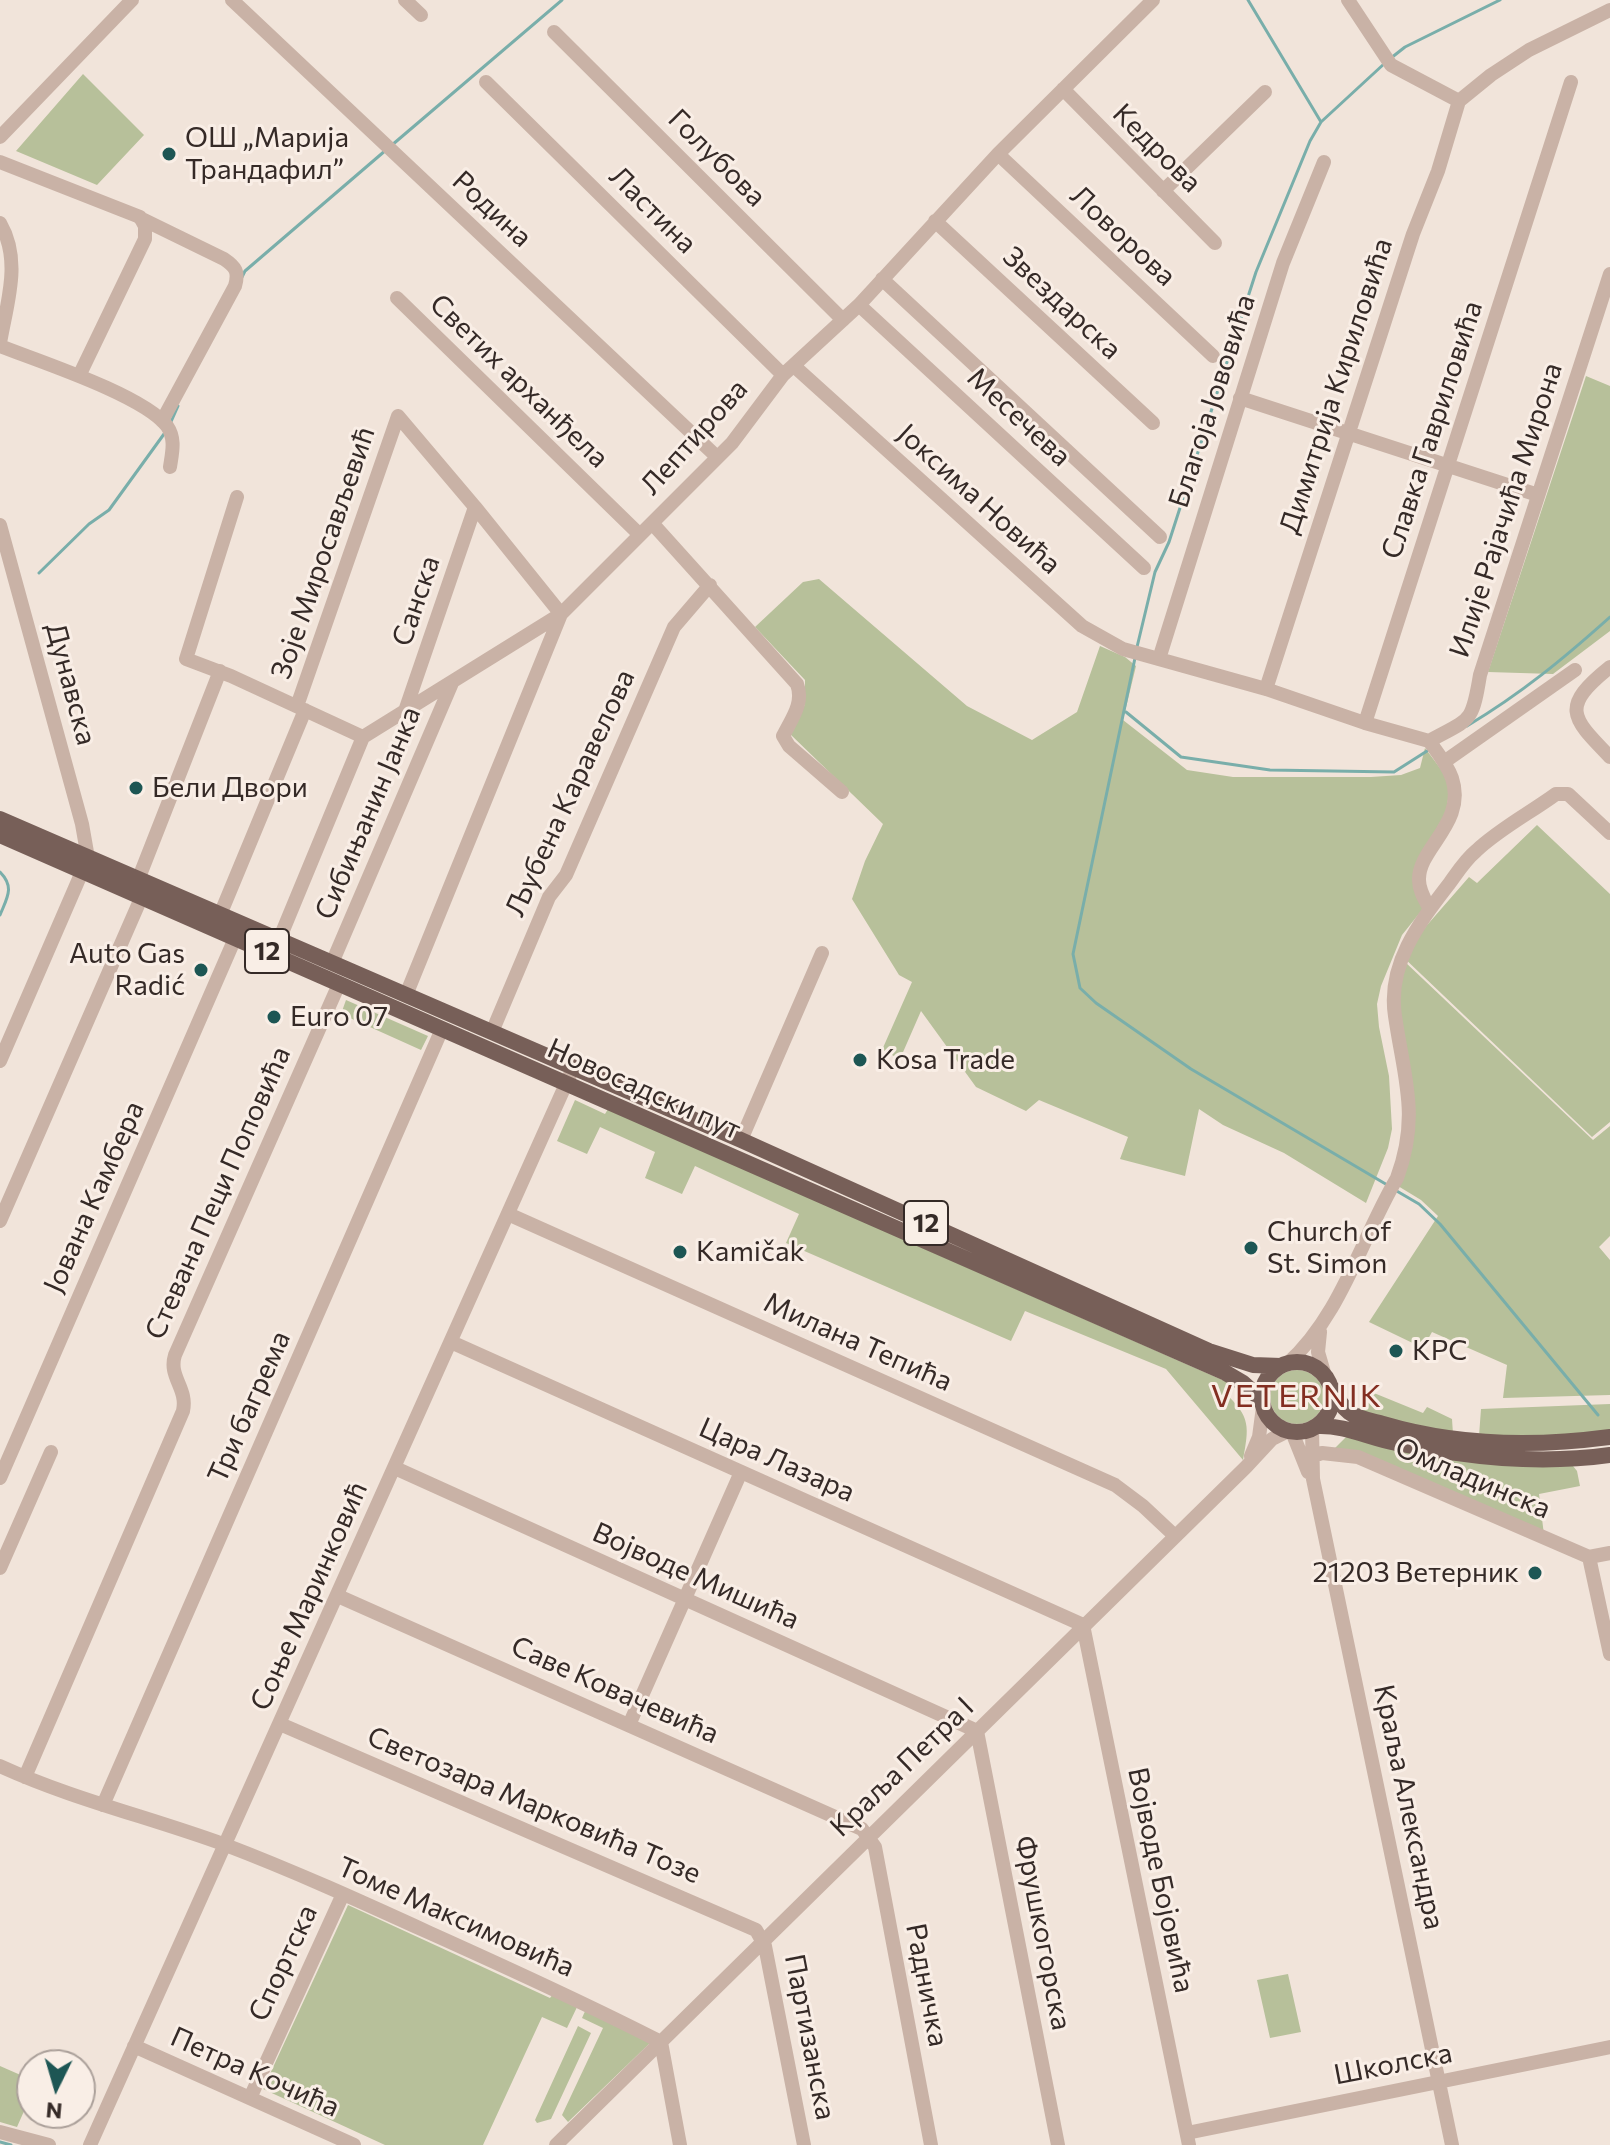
<!DOCTYPE html>
<meta charset="utf-8">
<style>
body{margin:0}
#map{position:relative;width:1610px;height:2145px;overflow:hidden;background:#f1e4da;font-family:Commissioner,sans-serif}
canvas{display:block}
.north{position:absolute;left:16px;top:2049px;width:80px;height:80px;box-sizing:border-box;background:#f9eee6;border:2px solid #aba09a;border-radius:50%;rotate:185deg;font-size:22px;font-weight:700;line-height:32px;text-align:center;color:#352a27}
.north::after{content:'';display:block;margin:auto;width:28px;height:36px;background:#1d5654;clip-path:polygon(50% 0,100% 100%,50% 72%,0 100%)}
</style>
<div id="map">
<canvas width="1610" height="2145"></canvas>
<div class="north">N</div>
</div>
<script>
const ctx = document.querySelector('canvas').getContext('2d');
ctx.lineJoin = 'round';
function fillPath(path, color) { ctx.fillStyle = color; ctx.fill(path, 'evenodd'); }
function stroke(path, color, width, dash) { ctx.strokeStyle = color; ctx.lineWidth = width; ctx.lineCap = dash ? 'butt' : 'round'; ctx.setLineDash(dash || []); ctx.stroke(path); }
function drawText(font, color, halo, rows, align = 'center') {
  ctx.font = font + ' Commissioner,sans-serif'; ctx.lineWidth = 6; ctx.setLineDash([]); ctx.textBaseline = 'middle'; ctx.strokeStyle = halo; ctx.fillStyle = color; for (const [text, x, y, turn = 0] of rows) {
    ctx.save(); ctx.translate(x, y); ctx.rotate((+turn || 0) * Math.PI / 180); ctx.textAlign = isNaN(turn) ? turn : align; if (halo) ctx.strokeText(text, 0, 0); ctx.fillText(text, 0, 0); ctx.restore();
  }
}
const green = new Path2D(`
 M 83,74 L 144,135 L 97,185 L 16,151 Z
 M 1586,376 L 1610,386 L 1610,631 L 1553,674 L 1488,672 Z
 M 819,579 L 967,706 L 1032,740 L 1077,712 L 1100,646 L 1125,657 L 1136,666 L 1123,720 L 1187,770 L 1233,777 L 1371,777 L 1401,775 L 1420,768 L 1425,748 L 1443,772 L 1449,788 L 1447,810 L 1424,851 L 1422,910 L 1402,935 L 1381,986 L 1377,1004 L 1379,1027 L 1389,1076 L 1392,1129 L 1388,1148 L 1366,1203 L 1284,1153 L 1223,1125 L 1199,1109 L 1185,1176 L 1120,1159 L 1128,1137 L 1039,1100 L 1026,1111 L 976,1087 L 921,1011 L 900,1059 L 882,1050 L 912,982 L 899,975 L 852,899 L 865,861 L 883,824 L 790,734 L 805,704 L 805,680 L 755,627 L 803,582 Z
 M 1537,825 L 1610,894 L 1610,1122 L 1592,1137 L 1401,955 L 1469,877 L 1477,883 Z
 M 1404,961 L 1593,1140 L 1610,1126 L 1610,1236 L 1599,1247 L 1610,1260 L 1610,1395 L 1503,1398 L 1507,1365 L 1432,1332 L 1423,1348 L 1369,1322 L 1438,1216 L 1421,1200 L 1398,1186 L 1413,1141 L 1397,992 Z
 M 346,1000 L 428,1036 L 421,1050 L 341,1014 Z
 M 575,1100 L 605,1114 L 608,1109 L 1227,1382 L 1225,1393 C 1251,1417 1249,1427 1243,1460 L 1166,1369 L 1025,1311 L 1011,1341 L 786,1243 L 799,1214 L 695,1166 L 682,1194 L 645,1178 L 655,1152 L 600,1127 L 587,1154 L 557,1141 Z
 M1270 1397a27 27 0 1 1 54 0a27 27 0 1 1-54 0Z
 M 1369,1391 L 1423,1413 L 1427,1407 L 1452,1419 L 1453,1434 L 1358,1411 Z
 M 1610,1404 L 1610,1433 L 1579,1437 L 1479,1436 L 1481,1409 Z
 M 1349,1434 L 1528,1465 L 1573,1466 L 1577,1471 L 1580,1486 L 1539,1494 L 1544,1535 L 1334,1449 Z
 M 348,1905 L 550,1998 L 553,1994 L 578,2005 L 567,2028 L 542,2017 L 483,2145 L 385,2145 L 263,2089 Z
 M 1288,1974 L 1301,2032 L 1270,2038 L 1257,1980 Z
 M 586,2009 L 650,2043 L 568,2122 L 562,2115 L 603,2028 L 582,2018 Z
 M 578,2026 L 591,2033 L 551,2119 L 537,2123 L 535,2120 Z
 M 0,2066 L 32,2080 L 32,2093 L 17,2127 L 0,2122 Z`);
const stream = new Path2D(`
 M 1248,0 L 1321,122
 M 1391,58 L 1405,47 L 1500,0
 M 392,145 L 562,0
 M 242,277 L 245,271 L 386,150
 M 170,424 L 178,406
 M 39,573 L 89,524 L 109,510 L 164,434
 M 1137,647 L 1155,572 L 1169,542 L 1256,272 L 1310,141 L 1321,122 L 1385,63
 M 1135,658 L 1073,954 L 1080,988 L 1096,1003 L 1191,1069 L 1389,1186
 M 1126,712 L 1181,757 L 1270,770 L 1394,772 L 1427,751
 M 1467,726 C 1522,693 1563,659 1610,617
 M 0,872 C 15,887 7,898 0,915
 M 1395,1190 L 1419,1204 L 1440,1224 L 1598,1415
 M 0,2142 L 11,2145`);
const minor = new Path2D(`
 M 232,0 L 716,456
 M 405,0 L 421,15
 M 1348,0 L 1391,65 L 1459,101
 M 554,32 L 843,320
 M 486,82 L 783,375
 M 1063,89 L 1215,243
 M 1459,101 L 1491,75 L 1529,50 L 1610,10
 M 0,137 L 132,0
 M 998,154 L 1213,356
 M 0,162 L 140,217 L 145,226 L 145,239 L 79,376
 M 1163,191 L 1265,92
 M 140,218 L 224,259 C 236,267 239,272 235,286 L 162,421
 M 935,221 L 1153,423
 M 0,223 C 22,261 7,302 0,343
 M 882,279 L 1160,537
 M 397,298 L 640,535
 M 859,305 L 1144,568
 M 0,346 C 38,361 143,395 167,426 C 176,439 172,453 170,467
 M 794,366 L 1082,626 L 1123,649 L 1266,689 L 1365,723 L 1429,741 C 1437,752 1447,764 1452,778 C 1467,823 1418,848 1419,880 C 1419,891 1425,900 1430,909
 M 1240,398 L 1538,495
 M 237,497 L 186,659 L 231,676 L 363,737
 M 652,523 L 797,684 C 804,703 792,718 783,736 L 789,746 L 842,792
 M 0,525 L 82,824 L 88,858 L 0,1061
 M 1159,659 L 1283,263 L 1324,162
 M 1610,667 C 1560,707 1571,717 1610,757
 M 1266,689 L 1413,234 L 1438,171 L 1459,101
 M 297,706 L 398,416
 M 405,711 L 475,507
 M 1365,723 L 1571,82
 M 1429,741 C 1471,718 1472,724 1480,675 L 1610,274
 M 1444,762 L 1575,670
 M 138,880 L 220,671
 M 220,915 L 305,710
 M 279,940 L 363,737 L 561,614 L 475,507 L 398,416
 M 332,963 L 452,683
 M 406,995 L 561,614 L 732,443 L 783,375 L 859,305 L 998,154 L 1153,0
 M 492,1032 L 549,897 L 566,875 L 674,627 L 710,585
 M 741,1140 L 822,953
 M 508,1214 L 1115,1485 L 1143,1506 L 1175,1536
 M 0,1221 L 142,896
 M 1320,1332 L 1318,1352 L 1325,1376
 M 451,1342 L 1083,1625
 M 1287,1364 C 1341,1316 1361,1239 1397,1178 C 1420,1116 1404,1078 1395,1016 C 1387,964 1419,923 1449,884 C 1457,873 1465,860 1476,851 C 1499,829 1530,813 1556,794 L 1568,794 L 1610,833
 M 1312,1429 L 1313,1479 L 1452,2145
 M 1292,1432 L 1308,1472
 M 1251,1456 L 1259,1437 L 1263,1407
 M 1313,1456 L 1322,1453 L 1358,1457 L 1589,1557 L 1610,1553
 M 395,1468 L 977,1731 L 1058,2145
 M 0,1478 L 236,936
 M 1589,1557 L 1610,1654
 M 0,1568 L 51,1452
 M 338,1596 L 862,1829 L 875,1847 L 931,2145
 M 1083,1625 L 1189,2145
 M 280,1724 L 756,1930 L 765,1946 L 804,2145
 M 629,1725 L 741,1472
 M 0,1766 C 72,1799 149,1817 223,1844 C 294,1871 362,1902 430,1933 C 508,1968 585,2003 661,2042
 M 25,1777 L 183,1411 C 188,1388 168,1377 175,1355 L 339,984
 M 103,1805 L 442,1029
 M 661,2042 L 680,2145
 M 134,2046 L 354,2145
 M 250,2098 L 343,1894
 M 0,2132 L 49,2145
 M 1187,2133 L 1610,2047
 M 90,2145 L 570,1075
 M 556,2145 L 1246,1467 L 1272,1439 L 1288,1431`);
const major = new Path2D(`
 M 0,819 L 741,1140 L 1209,1351 L 1253,1365 L 1281,1366
 M 0,835 L 1226,1373 L 1243,1383 L 1262,1400
 M1262 1397a35 35 0 1 1 70 0a35 35 0 1 1-70 0Z
 M 1331,1387 C 1336,1396 1341,1406 1349,1412 C 1358,1419 1372,1421 1383,1424 C 1457,1446 1535,1447 1610,1437
 M 1318,1426 C 1345,1425 1369,1438 1396,1443 C 1466,1457 1538,1465 1610,1455`);
const markers = [
 [169,154,8,"#1d5654"],
 [136,788,8,"#1d5654"],
 [201,970,8,"#1d5654"],
 [274,1017,8,"#1d5654"],
 [860,1060,8,"#1d5654"],
 [1251,1248,8,"#1d5654"],
 [680,1252,8,"#1d5654"],
 [1396,1351,8,"#1d5654"],
 [1535,1573,8,"#1d5654"]
];
const shields = [
 [267,951,44],
 [926,1223,44]
];
const shieldNames = [
 ["12",267,951],
 ["12",926,1223]
];
const poiNames = [
 ["ОШ „Марија",185,138],
 ["Трандафил”",185,170],
 ["Бели Двори",152,788],
 ["Auto Gas",185,954,"right"],
 ["Radić",185,986,"right"],
 ["Euro 07",290,1017],
 ["Kosa Trade",876,1060],
 ["Church of",1267,1232],
 ["St. Simon",1267,1264],
 ["Kamičak",696,1252],
 ["KPC",1412,1351],
 ["21203 Ветерник",1519,1573,"right"]
];
const streetNames = [
 ["Кедрова",1157,148,45],
 ["Голубова",717,158,45],
 ["Родина",492,209,43],
 ["Ластина",653,210,45],
 ["Ловорова",1123,236,43],
 ["Звездарска",1062,303,43],
 ["Светих арханђела",519,381,44],
 ["Димитрија Кириловића",1336,386,-72],
 ["Благоја Јововића",1212,401,-72],
 ["Месечева",1019,417,43],
 ["Славка Гавриловића",1432,430,-72],
 ["Лептирова",694,437,-48],
 ["Јоксима Новића",979,499,42],
 ["Илије Рајачића Мирона",1506,510,-72],
 ["Зоје Миросављевић",323,553,-71],
 ["Санска",416,601,-71],
 ["Дунавска",71,684,75],
 ["Љубена Каравелова",570,793,-65],
 ["Сибињанин Јанка",368,813,-67],
 ["Новосадски пут",644,1089,24],
 ["Стевана Пеци Поповића",218,1193,-66],
 ["Јована Камбера",94,1197,-66],
 ["Милана Тепића",858,1342,24],
 ["Три багрема",249,1407,-66],
 ["Цара Лазара",777,1460,24],
 ["Омладинска",1473,1478,23],
 ["Војводе Мишића",696,1576,24],
 ["Соње Маринковић",309,1596,-66],
 ["Саве Ковачевића",615,1690,24],
 ["Краља Петра I",902,1767,-44],
 ["Светозара Марковића Тозе",534,1805,23],
 ["Краља Александра",1409,1807,78],
 ["Војводе Бојовића",1161,1880,78],
 ["Томе Максимовића",456,1917,24],
 ["Фрушкогорска",1043,1933,79],
 ["Спортска",283,1963,-65],
 ["Радничка",927,1985,79],
 ["Партизанска",810,2037,79],
 ["Школска",1393,2064,-11],
 ["Петра Кочића",255,2072,24]
];
const quarterNames = [
 ["VETERNIK",1297,1396]
];
fillPath(green, '#b7c09a');
stroke(stream, '#79aeaa', 3);
stroke(minor, '#c9b2a6', 14);
stroke(major, '#775f58', 16);
for (const [x, y, r, color] of markers) { const dot = new Path2D(); dot.arc(x, y, r, 0, 2 * Math.PI); ctx.fillStyle = color; ctx.fill(dot); stroke(dot, '#f9eee6', 3); }
for (const [x, y, w] of shields) { const box = new Path2D(); box.roundRect(x - w / 2, y - 22, w, 44, 6); ctx.fillStyle = '#f9eee6'; ctx.fill(box); stroke(box, '#352a27', 2); }
drawText('bold 26px', '#352a27', null, shieldNames);
drawText('28px', '#352a27', '#f9eee6', poiNames, 'left');
drawText('28px', '#352a27', '#f9eee6', streetNames);
ctx.letterSpacing = '2px';
drawText('32px', '#832e21', '#f9eee6', quarterNames);
ctx.letterSpacing = '0px';
</script>
